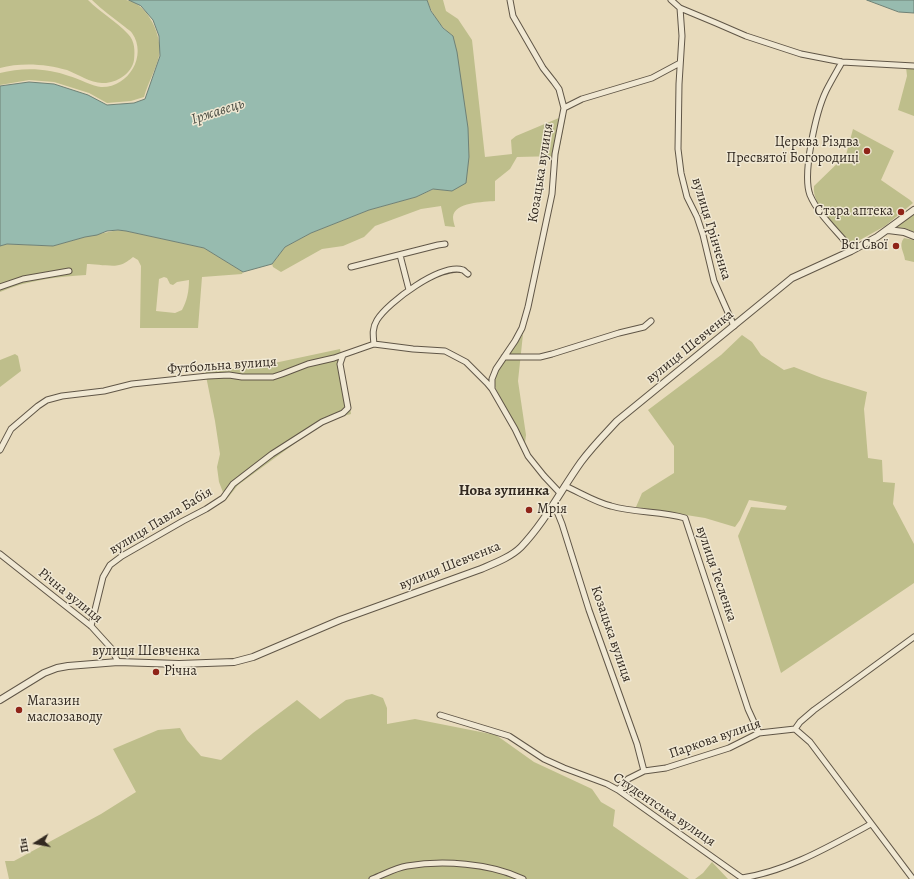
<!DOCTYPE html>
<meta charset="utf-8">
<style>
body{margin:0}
#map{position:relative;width:914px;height:879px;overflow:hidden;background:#e8dbbc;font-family:Alegreya,serif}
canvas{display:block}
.north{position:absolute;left:16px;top:823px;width:40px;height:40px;-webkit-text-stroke:3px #f0e8d3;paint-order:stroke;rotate:259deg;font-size:11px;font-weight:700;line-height:16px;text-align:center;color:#322920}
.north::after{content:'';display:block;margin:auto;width:14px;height:18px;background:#322920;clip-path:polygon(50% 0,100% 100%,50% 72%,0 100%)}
</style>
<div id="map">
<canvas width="914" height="879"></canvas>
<div class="north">Пн</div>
</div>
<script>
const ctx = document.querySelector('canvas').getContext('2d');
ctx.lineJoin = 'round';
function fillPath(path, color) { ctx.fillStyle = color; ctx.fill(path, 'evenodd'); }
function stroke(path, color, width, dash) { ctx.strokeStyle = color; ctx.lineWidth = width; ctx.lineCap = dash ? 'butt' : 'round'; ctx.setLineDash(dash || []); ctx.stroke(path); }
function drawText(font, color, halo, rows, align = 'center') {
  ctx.font = font + ' Alegreya,serif'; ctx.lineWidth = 3; ctx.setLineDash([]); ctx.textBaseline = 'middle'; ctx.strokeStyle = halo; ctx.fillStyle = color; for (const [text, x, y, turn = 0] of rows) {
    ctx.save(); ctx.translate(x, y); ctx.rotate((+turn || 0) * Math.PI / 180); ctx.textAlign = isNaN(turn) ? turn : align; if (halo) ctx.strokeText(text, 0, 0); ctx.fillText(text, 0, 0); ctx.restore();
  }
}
const green = new Path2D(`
 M 0,0 L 88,0 C 101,13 116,21 128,34 C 135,41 135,51 134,60 C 132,74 115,84 102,83 C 91,83 77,74 67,70 C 47,64 21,62 0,68 Z
 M 92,0 C 103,0 115,0 126,0 C 148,3 163,37 159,56 C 156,69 148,83 144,97 L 131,101 L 107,103 L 89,93 L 54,82 L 29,80 L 0,85 L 0,73 C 22,67 48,68 69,76 C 77,78 94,87 101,87 C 128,88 148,56 132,33 C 131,31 127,29 125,27 C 114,18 102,10 92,0 Z
 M 427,0 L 443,0 L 446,11 L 458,19 L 472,40 L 485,157 L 512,154 L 511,140 L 516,136 L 566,115 L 558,156 L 517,157 L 510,169 L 495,181 L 495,201 C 484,202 454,202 453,217 C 453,220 454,224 455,227 L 445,226 L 441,206 L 421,209 L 375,226 L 364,237 L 343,246 L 322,249 L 281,272 L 273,267 L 272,264 L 285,247 L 311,233 L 369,210 L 416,197 L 434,189 L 452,191 L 453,36 C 440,26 433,16 427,0 Z
 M 906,67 L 914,68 L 914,116 L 898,110 L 907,76 Z
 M 853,129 L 894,151 L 881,180 L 910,200 L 913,203 L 885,226 L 851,245 C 839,230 811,205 814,186 L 846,155 Z
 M 914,213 L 914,232 L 905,228 L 896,227 Z
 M 118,230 L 126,231 L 204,248 L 243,272 L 242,274 L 202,277 L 198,328 L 140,328 L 141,266 L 138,260 L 133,257 C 129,260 125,264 119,265 C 114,267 94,264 87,264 L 86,275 C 57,277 27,280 0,292 L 0,246 L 7,244 L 53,246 L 85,237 ZM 164,277 L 167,278 L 170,284 L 173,285 L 177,282 L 189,280 C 189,291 187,301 182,310 L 175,313 L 156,311 L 159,279 Z
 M 904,238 L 914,240 L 914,262 L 905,260 C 904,251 898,246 904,238 Z
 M 523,334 L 518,381 L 526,435 L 525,443 L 504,407 L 494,384 L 499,367 L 511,352 Z
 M 742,335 L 752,342 L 761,355 L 784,370 L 794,367 L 822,378 L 867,392 L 864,409 L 868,458 L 882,460 L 883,482 L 895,483 L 893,504 L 914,544 L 914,583 L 781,673 L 738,536 L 751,507 L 785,510 L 787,506 L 749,500 L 740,520 L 735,527 L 705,518 L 636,507 L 642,493 L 674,473 L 674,446 L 648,410 L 721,355 Z
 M 340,349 L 346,380 L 351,414 L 343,416 L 324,424 L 298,441 L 238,485 L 226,500 L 219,482 L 217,467 L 220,454 L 215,421 L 205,371 L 251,368 Z
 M 15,354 L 18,356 L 21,371 L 0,387 L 0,360 Z
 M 372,694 L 383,698 L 387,708 L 387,724 L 415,719 L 496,735 L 534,762 L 592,789 L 601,802 L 615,810 L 613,826 L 689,879 L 9,879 L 5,861 L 14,861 L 101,814 L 136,792 L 113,749 L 158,730 L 180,728 L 187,740 L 201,756 L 221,760 L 253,733 L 297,700 L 320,719 L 346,700 Z
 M 712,862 L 728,879 L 695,879 L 703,873 Z`);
const water = new Path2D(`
 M 129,0 L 427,0 L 431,11 L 443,28 L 453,36 L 457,52 L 468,128 L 469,157 L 466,183 L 452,191 L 433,189 L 416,197 L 369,210 L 311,233 L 285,247 L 272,264 L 243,272 L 204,248 L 126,231 L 118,230 L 107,231 L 97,235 L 85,237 L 53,246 L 7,244 L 0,246 L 0,86 L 29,82 L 54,84 L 88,95 L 107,105 L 134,103 L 145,99 L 160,56 L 159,36 L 153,20 L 141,6 Z
 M 867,0 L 914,0 L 914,13 L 899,12 Z`);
const minor = new Path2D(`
 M 510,0 L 513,16 L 543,68 L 554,82 L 559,89 L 564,108 L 555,154 L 552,194 L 528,307 L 522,328 L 515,341 L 496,369 L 492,379 L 492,389 L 515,429 L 528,456 L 544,476 L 560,493
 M 671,0 L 680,8 L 716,23 L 746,36 L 801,54 L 842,62 L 914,66
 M 680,8 L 682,36 L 679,84 L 678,149 L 681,173 L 687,197 L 697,217 L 703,235 L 714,281 L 734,326
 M 842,62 C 837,71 831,81 826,91 C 816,112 802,174 810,195 C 818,214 836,230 849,246 L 851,251
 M 564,108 L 582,99 L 652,78 L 680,63
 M 400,255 L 409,290
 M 351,267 L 438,245 L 445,244
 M 0,287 L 23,279 L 69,271
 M 374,344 L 413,349 L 445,351 L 466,362 L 487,383 L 492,389
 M 504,357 L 540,357 L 552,354 L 619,333 L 644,327 L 651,321
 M 0,450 L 11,429 L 38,406 L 47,400 L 62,396 L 104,391 L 132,384 L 208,376 L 229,375 L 242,377 L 273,377 L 282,374 L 308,364 L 334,358 L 374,344 C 373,335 372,328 377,320 C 388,302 441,263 463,270 C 465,271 466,273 468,274
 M 565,486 C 581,493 595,502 611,506 C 635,513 661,511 685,518 L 748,709 L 759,733
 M 554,504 L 562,524 L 589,610 L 637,744 L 644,771
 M 0,554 L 91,626 L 111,648 L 118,662
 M 91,626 L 103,577 L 110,565 L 122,556 L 183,521 L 206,509 L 223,498 L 233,484 L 272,454 L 322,422 L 343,413 L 348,408 L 340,364 L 343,355
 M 440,715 L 509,736 L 544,759 L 564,768 L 607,784 L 618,790 L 742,878 C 788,871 830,846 871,824
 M 795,729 L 810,742 L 913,879
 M 795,729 L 800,722 L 814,710 L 914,637
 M 618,790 L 628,779 L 644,771 L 666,768 L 729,748 L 759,733 L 795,729
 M 372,879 C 383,875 395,868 407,866 C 442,860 490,863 523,879`);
const tertiary = new Path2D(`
 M 888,230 L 904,232 L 914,236
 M 0,700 L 44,673 L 57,668 L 68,666 L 118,662 L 179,664 L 234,662 L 253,657 L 340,620 L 481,569 C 495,563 511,557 521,547 C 545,522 561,490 581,462 C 592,447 604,435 617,421 L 792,278 L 851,251 L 877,237 L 914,210`);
const markers = [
 [867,151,4,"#8f2418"],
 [901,212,4,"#8f2418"],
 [896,246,4,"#8f2418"],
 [529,510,4,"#8f2418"],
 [156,672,4,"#8f2418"],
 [19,710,4,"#8f2418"]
];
const poiNames = [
 ["Церква Різдва",859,143],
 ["Пресвятої Богородиці",859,159],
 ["Стара аптека",893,212],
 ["Всі Свої",888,246],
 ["Мрія",537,510,"left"],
 ["Річна",164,672,"left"],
 ["Магазин",27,702,"left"],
 ["маслозаводу",27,718,"left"]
];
const streetNames = [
 ["Козацька вулиця",541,173,-81],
 ["вулиця Грінченка",711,229,73],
 ["вулиця Шевченка",690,347,-39],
 ["Футбольна вулиця",222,366,-4],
 ["вулиця Павла Бабія",161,521,-31],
 ["вулиця Шевченка",450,566,-22],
 ["вулиця Тесленка",716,574,71],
 ["Річна вулиця",70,596,39],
 ["Козацька вулиця",611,634,71],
 ["вулиця Шевченка",146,652],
 ["Паркова вулиця",715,739,-19],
 ["Студентська вулиця",664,810,34]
];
const waterNames = [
 ["Іржавець",218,112,-18]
];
const neighbourhoodNames = [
 ["Нова зупинка",504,491]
];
fillPath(green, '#bebe8b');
fillPath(water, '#97bbaf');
stroke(water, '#6f8176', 1);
stroke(minor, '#605647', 7);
stroke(tertiary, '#605647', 8);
stroke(minor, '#f0e8d3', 5);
stroke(tertiary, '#f0e8d3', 6);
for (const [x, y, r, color] of markers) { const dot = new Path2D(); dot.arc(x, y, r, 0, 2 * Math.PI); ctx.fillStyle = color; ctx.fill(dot); stroke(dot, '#f0e8d3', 1.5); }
drawText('14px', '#322920', '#f0e8d3', poiNames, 'right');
drawText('14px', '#322920', '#f0e8d3', streetNames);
drawText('italic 15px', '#4b4e44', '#f0e8d3', waterNames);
drawText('bold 15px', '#322920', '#f0e8d3', neighbourhoodNames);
</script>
